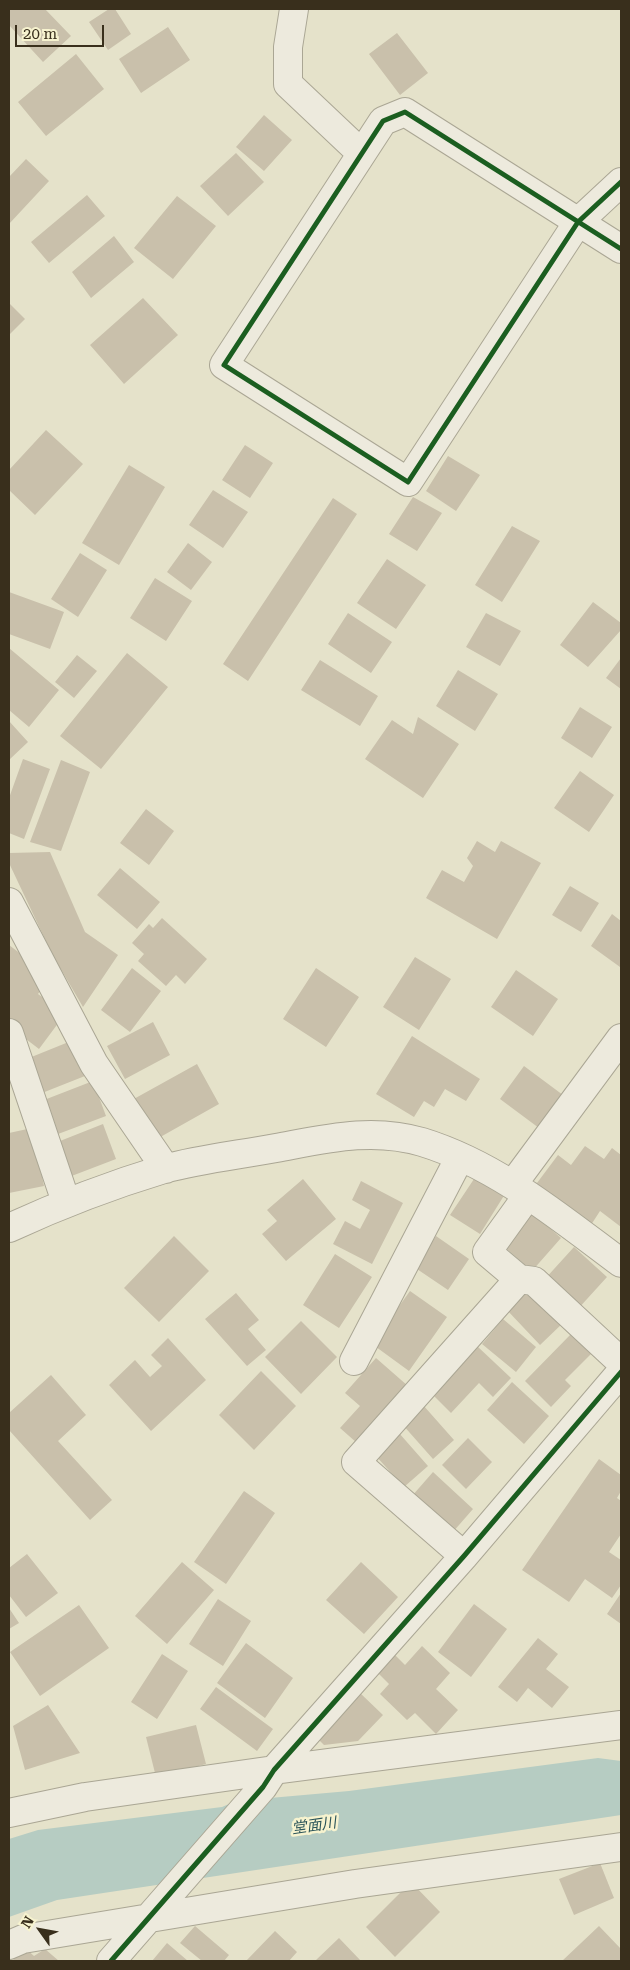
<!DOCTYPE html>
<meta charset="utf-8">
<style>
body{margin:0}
#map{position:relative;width:630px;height:1970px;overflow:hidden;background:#e5e2ca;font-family:"Roboto Serif",serif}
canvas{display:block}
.frame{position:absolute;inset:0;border:10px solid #392f1c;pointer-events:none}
.north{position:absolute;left:15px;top:1905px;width:50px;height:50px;-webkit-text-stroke:4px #f7f3cf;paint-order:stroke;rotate:302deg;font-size:14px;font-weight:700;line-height:20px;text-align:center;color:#392f1c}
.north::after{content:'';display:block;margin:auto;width:18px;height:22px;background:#392f1c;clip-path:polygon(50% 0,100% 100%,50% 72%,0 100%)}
.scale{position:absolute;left:15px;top:25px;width:89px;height:22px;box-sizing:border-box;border:2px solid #392f1c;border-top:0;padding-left:6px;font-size:15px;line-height:18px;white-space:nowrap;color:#392f1c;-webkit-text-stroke:4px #f7f3cf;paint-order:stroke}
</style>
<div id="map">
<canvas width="630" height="1970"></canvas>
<div class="frame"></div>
<div class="north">N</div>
<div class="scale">20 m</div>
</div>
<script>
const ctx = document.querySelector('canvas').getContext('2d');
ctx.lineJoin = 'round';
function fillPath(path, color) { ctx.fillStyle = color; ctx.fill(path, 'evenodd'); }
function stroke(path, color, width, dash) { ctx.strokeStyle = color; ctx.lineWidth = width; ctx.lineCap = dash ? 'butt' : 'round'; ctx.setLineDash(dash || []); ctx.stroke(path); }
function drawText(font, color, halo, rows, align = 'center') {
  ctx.font = font + ' "Roboto Serif","Noto Sans JP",serif'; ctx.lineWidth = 5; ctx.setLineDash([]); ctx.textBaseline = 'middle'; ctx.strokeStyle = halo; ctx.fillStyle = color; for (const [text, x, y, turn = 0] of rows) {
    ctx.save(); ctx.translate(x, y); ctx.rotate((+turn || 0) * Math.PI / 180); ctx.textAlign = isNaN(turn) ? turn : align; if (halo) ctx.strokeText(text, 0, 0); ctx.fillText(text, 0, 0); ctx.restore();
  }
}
const water = new Path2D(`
 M 598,1758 L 621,1761 L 621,1815 L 57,1900 L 9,1917 L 9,1839 L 38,1830 L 222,1807 L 236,1801 L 349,1791 Z`);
const building = new Path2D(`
 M 9,9 L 45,9 L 71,36 L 43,62 L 9,25 Z
 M 109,9 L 115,9 L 131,34 L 108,50 L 89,22 Z
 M 168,27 L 190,60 L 141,93 L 119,59 Z
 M 397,33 L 428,73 L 400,95 L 369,54 Z
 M 76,54 L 104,89 L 46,136 L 18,102 Z
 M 264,115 L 292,140 L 264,171 L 236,147 Z
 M 236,153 L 264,182 L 228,216 L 200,186 Z
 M 26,159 L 49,181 L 9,224 L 9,177 Z
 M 87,195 L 105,216 L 49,263 L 31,242 Z
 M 177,196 L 216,226 L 173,279 L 134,248 Z
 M 114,236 L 134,262 L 91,298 L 72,272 Z
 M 143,298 L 178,335 L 124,384 L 90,345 Z
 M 9,303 L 25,319 L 9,335 Z
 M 46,430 L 83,464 L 35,515 L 9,490 L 9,470 Z
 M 245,445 L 273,463 L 250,498 L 222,480 Z
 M 448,456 L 480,475 L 456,511 L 426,491 Z
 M 129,465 L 165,487 L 119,565 L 82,543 Z
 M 213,490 L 248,512 L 223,548 L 189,525 Z
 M 413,497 L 442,513 L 417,551 L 389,534 Z
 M 333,498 L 357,514 L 248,681 L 223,664 Z
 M 512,526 L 540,541 L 502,602 L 475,585 Z
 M 188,543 L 212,562 L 191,590 L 167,572 Z
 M 80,553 L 107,570 L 78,617 L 51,599 Z
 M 387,559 L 426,585 L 396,629 L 357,603 Z
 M 155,578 L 192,601 L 166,641 L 130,618 Z
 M 9,592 L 64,612 L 50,649 L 9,634 Z
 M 593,602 L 621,623 L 621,630 L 588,667 L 560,645 Z
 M 348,613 L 392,642 L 371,673 L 328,644 Z
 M 486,613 L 521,631 L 500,666 L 466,647 Z
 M 9,648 L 59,690 L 29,727 L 9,710 Z
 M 127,653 L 168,687 L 101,769 L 60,736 Z
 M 77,655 L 97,671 L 74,698 L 55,682 Z
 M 621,658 L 621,689 L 606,678 Z
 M 320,660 L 378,696 L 360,726 L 301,690 Z
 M 458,670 L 498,694 L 475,731 L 436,706 Z
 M 580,707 L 612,727 L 592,758 L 561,738 Z
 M 418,717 L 459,744 L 423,798 L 365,759 L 392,720 L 413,734 Z
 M 9,721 L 28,742 L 9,760 Z
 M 23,759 L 50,769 L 24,839 L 9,833 L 9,798 Z
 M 61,760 L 90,772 L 61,851 L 30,842 Z
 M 580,771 L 614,795 L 589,832 L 554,808 Z
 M 146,809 L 174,831 L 149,865 L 120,843 Z
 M 477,841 L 495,852 L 501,841 L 541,863 L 497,939 L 426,898 L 442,870 L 464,882 L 473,866 L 467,858 Z
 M 50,852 L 85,932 L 118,955 L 83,1007 L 52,954 L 9,863 L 9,853 Z
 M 120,868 L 160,902 L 137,929 L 97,895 Z
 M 570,886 L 599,903 L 581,932 L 552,915 Z
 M 612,914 L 621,921 L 620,967 L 591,946 Z
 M 162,918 L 207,959 L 185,984 L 176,975 L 166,986 L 138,961 L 144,954 L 132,943 L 149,924 L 153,928 Z
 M 9,945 L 50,976 L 38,994 L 65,1014 L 39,1049 L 9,1026 Z
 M 415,957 L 451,979 L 419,1030 L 383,1007 Z
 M 132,968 L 161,991 L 130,1032 L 101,1010 Z
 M 316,968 L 359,997 L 326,1047 L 283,1019 Z
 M 516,970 L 558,999 L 533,1036 L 491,1007 Z
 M 153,1022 L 170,1055 L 125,1079 L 107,1046 Z
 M 412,1036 L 480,1079 L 466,1101 L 445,1089 L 434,1107 L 424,1101 L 414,1117 L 376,1094 Z
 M 76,1039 L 90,1074 L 42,1093 L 29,1058 Z
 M 197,1064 L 219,1104 L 155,1140 L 132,1100 Z
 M 524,1066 L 567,1098 L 543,1131 L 500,1099 Z
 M 93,1081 L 106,1116 L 58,1134 L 44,1100 Z
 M 103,1124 L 116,1159 L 69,1177 L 55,1143 Z
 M 32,1128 L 44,1186 L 9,1193 L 9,1133 Z
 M 585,1146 L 604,1159 L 612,1148 L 621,1155 L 621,1227 L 600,1211 L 589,1228 L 534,1187 L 558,1155 L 571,1165 Z
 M 476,1176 L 505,1194 L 480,1234 L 450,1215 Z
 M 303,1179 L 336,1219 L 286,1261 L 262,1234 L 277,1221 L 267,1210 Z
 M 361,1181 L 403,1203 L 372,1264 L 333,1244 L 345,1221 L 360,1229 L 370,1210 L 352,1200 Z
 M 529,1210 L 561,1238 L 532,1271 L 500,1243 Z
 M 174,1236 L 209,1271 L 159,1322 L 124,1288 Z
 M 436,1236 L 469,1259 L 448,1290 L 414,1267 Z
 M 574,1247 L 607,1277 L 577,1310 L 544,1280 Z
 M 335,1254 L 372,1277 L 339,1328 L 303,1305 Z
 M 530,1286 L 564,1322 L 540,1345 L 506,1309 Z
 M 410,1291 L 447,1317 L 409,1371 L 372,1344 Z
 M 236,1293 L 259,1320 L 248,1329 L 266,1350 L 247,1366 L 205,1319 Z
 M 503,1319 L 536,1347 L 516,1372 L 482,1344 Z
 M 301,1321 L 337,1357 L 301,1394 L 265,1357 Z
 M 571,1334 L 591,1354 L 565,1380 L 571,1386 L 551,1407 L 525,1381 Z
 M 168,1338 L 206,1380 L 151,1431 L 109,1385 L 135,1360 L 150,1377 L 162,1366 L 151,1355 Z
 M 477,1346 L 511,1378 L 493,1397 L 479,1383 L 451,1413 L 432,1394 Z
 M 376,1358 L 408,1386 L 357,1443 L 340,1428 L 360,1406 L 345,1393 Z
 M 261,1371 L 296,1406 L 254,1450 L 219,1415 Z
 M 51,1375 L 86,1415 L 58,1441 L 112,1500 L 90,1520 L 9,1430 L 9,1413 Z
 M 512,1382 L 549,1416 L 524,1444 L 487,1410 Z
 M 423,1405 L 454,1440 L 433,1459 L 402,1424 Z
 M 399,1433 L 428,1466 L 404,1487 L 375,1455 Z
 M 468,1438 L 492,1462 L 466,1489 L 442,1465 Z
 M 599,1459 L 621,1475 L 621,1491 L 617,1498 L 621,1501 L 621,1534 L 609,1552 L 621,1560 L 621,1585 L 612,1598 L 585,1579 L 569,1602 L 522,1570 Z
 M 433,1472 L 473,1509 L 452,1533 L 412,1496 Z
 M 244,1491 L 275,1513 L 226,1584 L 194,1562 Z
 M 27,1554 L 58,1593 L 26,1617 L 9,1595 L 9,1568 Z
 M 182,1562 L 214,1590 L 167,1644 L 135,1616 Z
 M 361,1562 L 398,1597 L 364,1634 L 326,1600 Z
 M 621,1593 L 621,1624 L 607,1614 Z
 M 218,1599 L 251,1621 L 223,1666 L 189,1644 Z
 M 474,1604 L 507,1629 L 471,1677 L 438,1652 Z
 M 79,1605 L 109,1648 L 40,1696 L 10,1652 Z
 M 9,1608 L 19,1623 L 9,1629 Z
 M 538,1638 L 558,1654 L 546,1669 L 569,1687 L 552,1708 L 528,1688 L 517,1702 L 498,1687 Z
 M 246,1643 L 293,1678 L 265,1718 L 217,1683 Z
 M 422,1646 L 450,1673 L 436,1689 L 458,1710 L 436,1734 L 415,1713 L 407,1720 L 380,1694 L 389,1684 L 372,1667 L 389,1649 L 405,1665 Z
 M 162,1654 L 188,1671 L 157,1719 L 131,1702 Z
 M 216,1687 L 273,1729 L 257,1751 L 200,1709 Z
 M 359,1692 L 383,1715 L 358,1741 L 324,1745 L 316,1737 Z
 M 48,1705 L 80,1753 L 25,1770 L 13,1726 Z
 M 196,1725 L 206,1764 L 156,1777 L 146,1737 Z
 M 600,1863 L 614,1898 L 574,1915 L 559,1879 Z
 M 411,1882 L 440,1912 L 395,1957 L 366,1927 Z
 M 195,1926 L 229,1955 L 224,1961 L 202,1961 L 180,1943 Z
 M 599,1926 L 621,1949 L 621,1961 L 562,1961 Z
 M 275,1931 L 297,1952 L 289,1961 L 246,1961 Z
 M 339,1938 L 361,1961 L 317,1961 L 316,1960 Z
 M 167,1943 L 188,1961 L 152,1961 Z
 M 23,1946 L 34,1956 L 45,1949 L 59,1961 L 15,1961 L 12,1958 Z`);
const minor = new Path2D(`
 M 294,9 L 288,47 L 288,84 L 361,153
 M 621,182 L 578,222 L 408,482 L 224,365 L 383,121 L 405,112 L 621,249
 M 9,902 L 94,1064 L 166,1169
 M 9,1033 L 66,1202
 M 513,1184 L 621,1038
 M 9,1228 C 59,1205 111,1185 164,1169 C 200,1159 239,1155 276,1148 C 325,1139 372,1127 422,1142 C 497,1165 559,1217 621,1263
 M 519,1279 L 534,1281 L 621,1362
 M 354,1361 L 460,1157
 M 464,1556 L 356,1462 L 519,1279 L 487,1252 L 528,1195
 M 9,1813 L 85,1797 L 274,1770 L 621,1725
 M 9,1945 L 23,1939 L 355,1884 L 621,1847
 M 111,1961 L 263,1787 L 274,1770 L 464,1556 L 621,1372`);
const cycleway = new Path2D(`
 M 621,182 L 578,222 L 408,482 L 224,365 L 383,121 L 405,112 L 621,249
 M 111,1961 L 263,1787 L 274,1770 L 464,1556 L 621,1372`);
const waterNames = [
 ["堂面川",314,1826,-8]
];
fillPath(water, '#b6ccc2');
fillPath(building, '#c9c0ab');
stroke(minor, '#aaa694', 30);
stroke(minor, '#edeadd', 28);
stroke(cycleway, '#1b5e20', 5);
drawText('italic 15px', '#2a5459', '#f7f3cf', waterNames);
</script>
